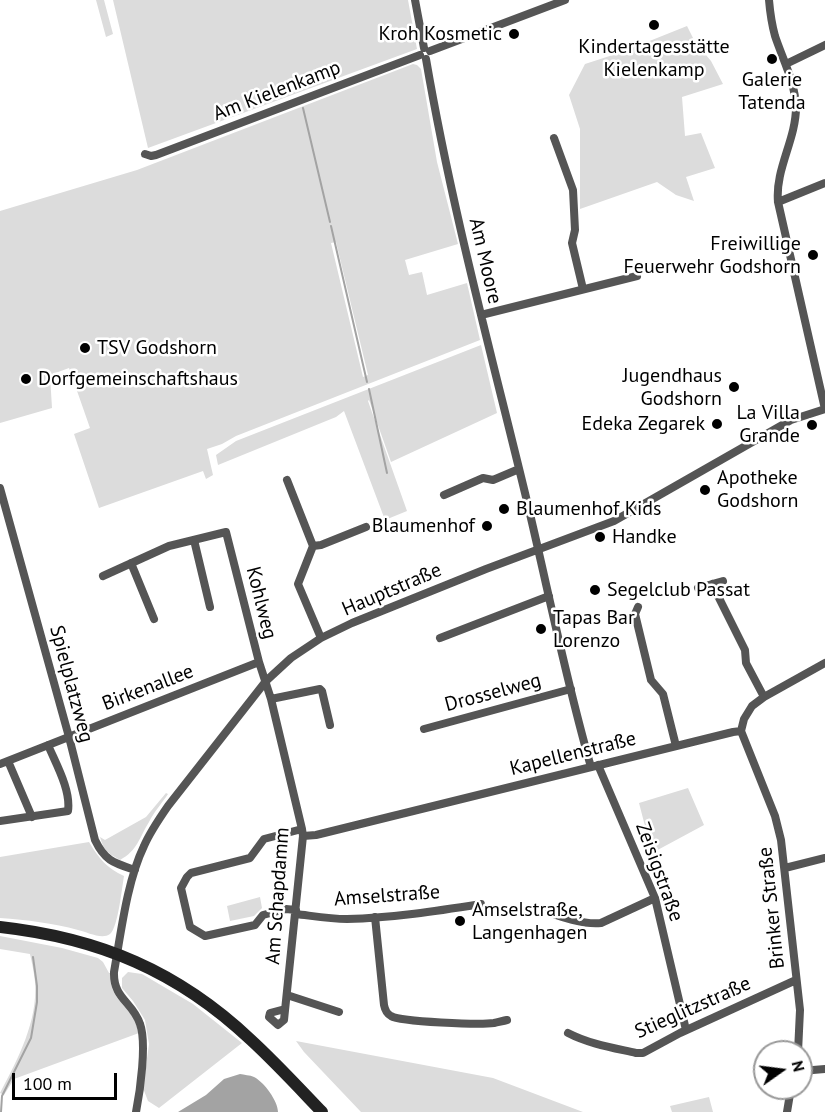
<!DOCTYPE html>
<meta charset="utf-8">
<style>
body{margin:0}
#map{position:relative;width:825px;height:1112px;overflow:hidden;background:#fff;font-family:"PT Sans",sans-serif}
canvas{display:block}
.north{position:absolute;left:753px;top:1040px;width:60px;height:60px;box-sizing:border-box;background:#fff;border:2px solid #999;border-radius:50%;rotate:76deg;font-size:16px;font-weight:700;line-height:24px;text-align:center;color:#000}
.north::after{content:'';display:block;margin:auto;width:21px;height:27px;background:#000;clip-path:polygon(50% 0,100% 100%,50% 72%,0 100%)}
.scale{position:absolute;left:12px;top:1073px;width:105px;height:27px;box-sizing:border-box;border:3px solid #000;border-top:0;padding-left:8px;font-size:18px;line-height:21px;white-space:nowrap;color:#000;-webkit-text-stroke:4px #fff;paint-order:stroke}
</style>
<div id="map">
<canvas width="825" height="1112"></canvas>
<div class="north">N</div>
<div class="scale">100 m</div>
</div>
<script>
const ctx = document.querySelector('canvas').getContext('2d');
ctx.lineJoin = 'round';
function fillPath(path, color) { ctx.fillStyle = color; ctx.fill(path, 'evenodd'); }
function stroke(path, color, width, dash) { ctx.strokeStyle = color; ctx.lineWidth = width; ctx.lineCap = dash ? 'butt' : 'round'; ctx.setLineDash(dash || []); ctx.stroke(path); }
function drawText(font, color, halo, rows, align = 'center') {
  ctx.font = font + ' "PT Sans",sans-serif'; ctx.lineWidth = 5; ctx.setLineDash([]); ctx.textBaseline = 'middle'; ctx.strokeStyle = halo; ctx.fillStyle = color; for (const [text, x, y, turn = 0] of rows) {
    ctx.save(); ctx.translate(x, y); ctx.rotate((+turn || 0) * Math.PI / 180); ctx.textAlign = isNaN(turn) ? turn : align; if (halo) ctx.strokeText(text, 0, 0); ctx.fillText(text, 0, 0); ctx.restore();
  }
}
const green = new Path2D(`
 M 96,0 L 104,0 L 113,34 L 106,37 Z
 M 113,0 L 408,0 L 417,49 L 148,148 Z
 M 687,26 L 695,42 L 711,61 L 723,84 L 682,97 L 685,136 L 701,133 L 715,168 L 686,177 L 694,201 L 676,195 L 657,182 L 580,209 L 580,129 L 569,95 L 585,64 L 622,52 Z
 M 413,64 L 417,65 L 421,69 L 437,162 L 458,244 L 405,260 L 409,275 L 422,272 L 427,295 L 467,283 L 480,340 L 236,436 L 222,444 L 207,449 L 213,475 L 206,479 L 203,471 L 99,508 L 74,434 L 90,428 L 69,368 L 50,375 L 52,408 L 0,423 L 0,211 L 137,170 ZM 336,242 L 368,375 L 363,377 L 331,243 Z
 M 481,345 L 497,413 L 391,462 L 369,400 L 368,401 L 407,511 L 385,520 L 344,411 L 336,417 L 218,465 L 216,455 L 236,441 Z
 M 688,788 L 704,825 L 652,853 L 639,803 Z
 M 166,793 L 168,794 C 162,803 154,812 149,822 C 139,838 138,850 120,860 C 108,853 104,851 100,837 L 105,840 L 146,817 Z
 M 89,842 C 99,859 107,868 124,876 C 122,887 118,928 110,934 C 102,940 87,932 78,930 C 53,923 27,920 0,918 L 0,857 Z
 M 260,897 L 262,908 L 254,916 L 230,921 L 227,906 Z
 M 0,936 L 62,948 L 98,958 L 103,962 L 109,973 L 111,973 C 109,997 123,1001 134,1019 C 136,1023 137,1028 139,1033 L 14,1079 L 4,1095 L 0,1093 C 18,1059 38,1021 35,982 C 34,972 32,963 30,954 L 0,949 Z
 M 128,972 L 142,974 L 193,1004 L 242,1043 L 159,1108 L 148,1101 L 143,1088 L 149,1044 L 145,1020 L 133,1001 L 122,988 L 122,978 Z
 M 296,1041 L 493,1078 L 583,1112 L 361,1112 L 304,1052 Z
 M 709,1097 L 713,1112 L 672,1112 L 670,1106 Z`);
const water = new Path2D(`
 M 240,1074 C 244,1075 250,1075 254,1077 C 264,1082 278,1101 278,1112 L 178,1112 L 206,1095 L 224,1079 Z`);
const stream = new Path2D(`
 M 303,108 L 330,222
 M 331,226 L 367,382
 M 369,389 L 387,473
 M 1,1112 L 2,1096 L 31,1038 L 37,1002 L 37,986 L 33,957`);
const street = new Path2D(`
 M 415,0 L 424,48
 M 769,0 C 770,12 772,25 775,36 C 783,60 795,82 796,107 C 796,140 775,169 778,202 L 825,409
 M 430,51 L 565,0
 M 426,59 C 451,205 490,349 525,493 C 547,584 565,677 591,767
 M 786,64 L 825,45
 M 554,138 L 573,190 L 575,230 L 572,243 L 583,289
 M 145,154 L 151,156 L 156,155 L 420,55
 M 778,202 L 825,183
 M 481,315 L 637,276
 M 287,480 L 313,546 L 298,584 L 321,638
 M 0,488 L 69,737 L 95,840 C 105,861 114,863 135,870
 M 444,495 L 483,478 L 493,480 L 519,469
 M 194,540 L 210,607
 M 313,546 L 321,545 L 366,527
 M 131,563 L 154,619
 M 103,576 L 169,546 L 226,532 L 259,662 L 271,699 L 302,829 L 303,836 L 284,1020 L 278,1025 L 269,1017 L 270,1013 L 285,1009
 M 712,584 L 745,650 L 746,663 L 764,697
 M 698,588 L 723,581
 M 638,607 L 635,614 L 651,680 L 663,694 L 676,746
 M 440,638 L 549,596
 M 271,699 L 320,689 L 322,691 L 330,725
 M 424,729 L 571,689
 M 741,731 L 775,816 L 781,840 L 800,1010 L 798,1052
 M 741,731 L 744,719 L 752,706 L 764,697 L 825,663
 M 8,761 L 32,817
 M 0,764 L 259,662
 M 598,765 L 655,898 L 686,1030
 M 0,821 L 68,811 C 71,790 56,764 48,745
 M 303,836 L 316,835 L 733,732 L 741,731
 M 785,868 L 825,858
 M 296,910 L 286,909 L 263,915 L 255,925 L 205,936 L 190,927 L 181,888 L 187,877 L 191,873 L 250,858 L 264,839 L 302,829
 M 544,910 C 558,917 586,925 601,923 L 655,898
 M 296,914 C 313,916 330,919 347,919 C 392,918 437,911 481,904
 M 375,917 L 384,1005 C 385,1010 387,1014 391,1016 C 401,1022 480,1025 494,1023 C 498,1022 503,1021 507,1020
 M 287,995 L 339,1012
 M 568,1033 C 589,1044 614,1048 636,1053 L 643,1053 L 680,1033 L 796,980
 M 801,1071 L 825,1069
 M 136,1112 C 140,1092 147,1043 140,1024 C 133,1002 113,999 114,972 C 121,933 127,881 144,846 C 150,832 159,819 168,806 L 266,681 L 291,658 L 321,638 L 352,623 L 486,569 L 614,521 L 791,420 L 825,409
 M 787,1112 L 791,1088`);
const secondary = new Path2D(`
 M 0,927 C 99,938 178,971 251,1040 C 276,1063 299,1088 322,1112`);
const markers = [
 [654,25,6,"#000"],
 [514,34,6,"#000"],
 [772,59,6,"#000"],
 [813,255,6,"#000"],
 [85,348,6,"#000"],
 [26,379,6,"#000"],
 [734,387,6,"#000"],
 [717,424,6,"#000"],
 [812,425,6,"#000"],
 [705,490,6,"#000"],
 [504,509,6,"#000"],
 [487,526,6,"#000"],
 [600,537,6,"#000"],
 [595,590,6,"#000"],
 [541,629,6,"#000"],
 [460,921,6,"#000"]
];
const poiNames = [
 ["Kroh Kosmetic",502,34,"right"],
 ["Kindertagesstätte",654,47,"center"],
 ["Kielenkamp",654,70,"center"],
 ["Galerie",772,80,"center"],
 ["Tatenda",772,103,"center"],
 ["Freiwillige",801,244,"right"],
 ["Feuerwehr Godshorn",801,267,"right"],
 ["TSV Godshorn",97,348],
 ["Jugendhaus",722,376,"right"],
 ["Godshorn",722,399,"right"],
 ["Dorfgemeinschaftshaus",38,379],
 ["La Villa",800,413,"right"],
 ["Grande",800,436,"right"],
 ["Edeka Zegarek",705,424,"right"],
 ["Apotheke",717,478],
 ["Godshorn",717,501],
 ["Blaumenhof Kids",516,509],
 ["Blaumenhof",475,526,"right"],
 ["Handke",612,537],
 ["Segelclub Passat",607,590],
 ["Tapas Bar",553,618],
 ["Lorenzo",553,641],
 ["Amselstraße,",472,910],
 ["Langenhagen",472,933]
];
const streetNames = [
 ["Am Kielenkamp",277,91,-21],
 ["Am Moore",485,261,77],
 ["Hauptstraße",392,590,-23],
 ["Kohlweg",261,603,76],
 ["Spielplatzweg",71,684,75],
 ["Birkenallee",148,688,-21],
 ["Drosselweg",493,693,-15],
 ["Kapellenstraße",573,754,-14],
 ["Zeisigstraße",659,872,70],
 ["Am Schapdamm",278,896,-86],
 ["Amselstraße",387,896,-4],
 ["Brinker Straße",772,908,-96],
 ["Stieglitzstraße",693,1008,-24]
];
fillPath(green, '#dcdcdc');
fillPath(water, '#a3a3a3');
stroke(stream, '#a3a3a3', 2);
stroke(street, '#555', 8);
stroke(secondary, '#222', 12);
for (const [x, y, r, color] of markers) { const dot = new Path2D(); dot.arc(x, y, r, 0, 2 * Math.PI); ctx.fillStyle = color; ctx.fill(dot); stroke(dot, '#fff', 2); }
drawText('20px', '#000', '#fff', poiNames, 'left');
drawText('20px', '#000', '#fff', streetNames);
</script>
